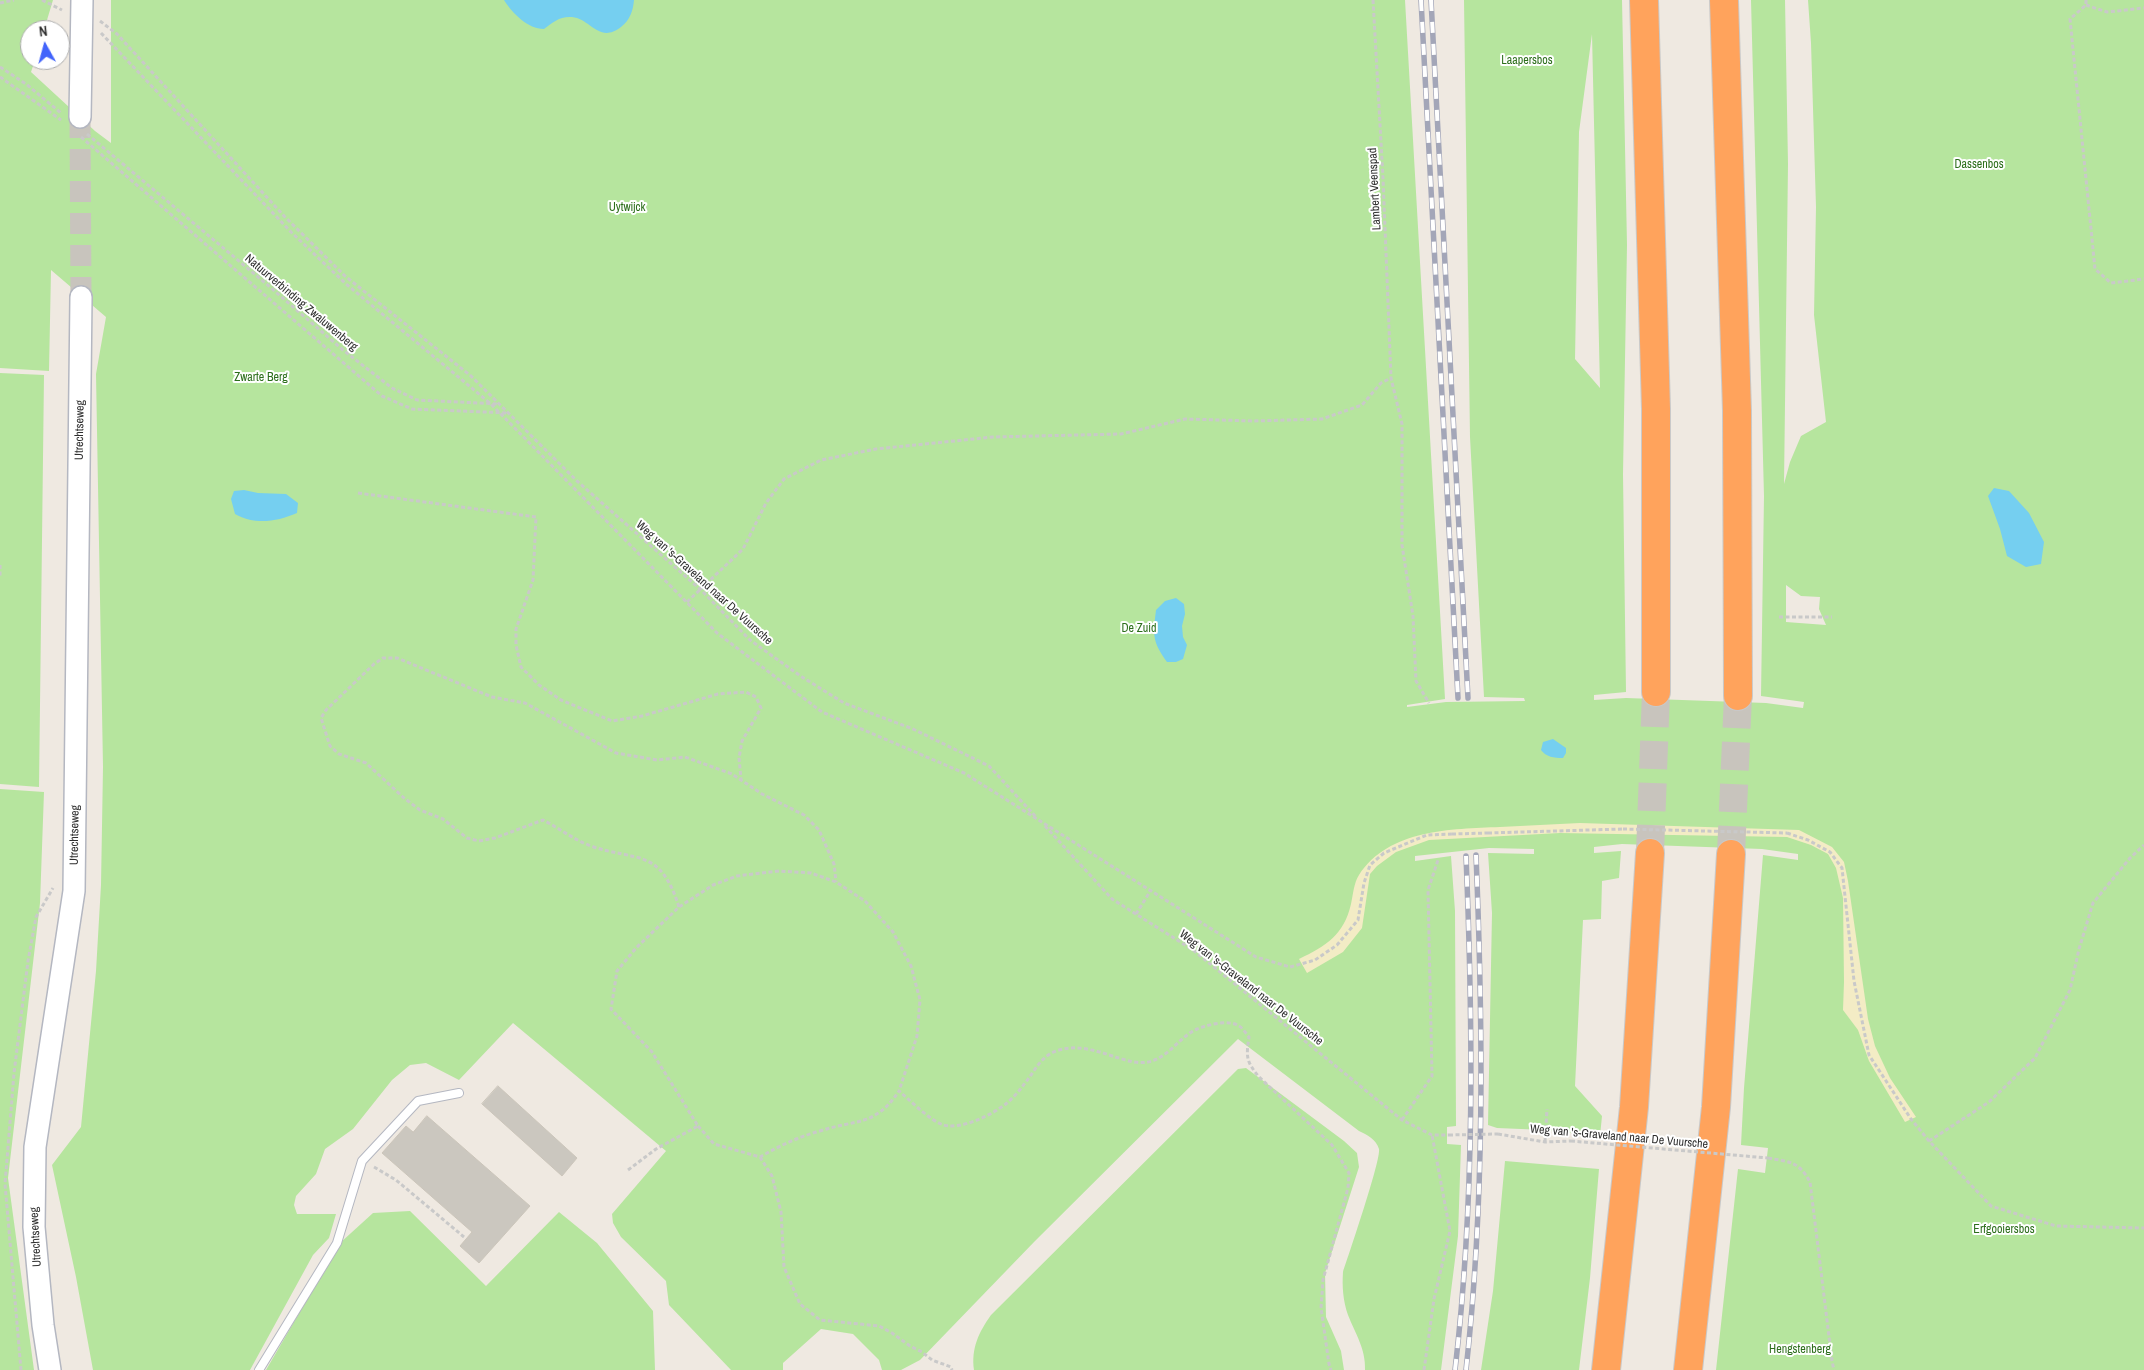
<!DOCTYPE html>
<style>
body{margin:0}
#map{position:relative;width:2144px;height:1370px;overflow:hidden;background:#efe9e1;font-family:"Archivo Narrow",sans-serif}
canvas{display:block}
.north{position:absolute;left:20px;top:20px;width:50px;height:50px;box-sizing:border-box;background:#fff;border:1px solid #ababab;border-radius:50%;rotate:353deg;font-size:14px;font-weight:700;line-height:20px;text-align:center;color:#2e2e2e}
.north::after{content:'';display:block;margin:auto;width:18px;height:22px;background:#4264fb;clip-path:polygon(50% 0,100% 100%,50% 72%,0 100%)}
</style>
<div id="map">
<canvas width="2144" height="1370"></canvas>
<div class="north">N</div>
</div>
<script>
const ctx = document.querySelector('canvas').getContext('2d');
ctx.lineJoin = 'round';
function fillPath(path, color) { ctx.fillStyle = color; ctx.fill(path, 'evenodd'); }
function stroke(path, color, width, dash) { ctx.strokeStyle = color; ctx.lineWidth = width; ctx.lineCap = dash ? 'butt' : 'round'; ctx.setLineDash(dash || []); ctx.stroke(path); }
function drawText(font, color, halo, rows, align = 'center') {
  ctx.font = font + ' "Archivo Narrow",sans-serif'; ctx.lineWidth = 4; ctx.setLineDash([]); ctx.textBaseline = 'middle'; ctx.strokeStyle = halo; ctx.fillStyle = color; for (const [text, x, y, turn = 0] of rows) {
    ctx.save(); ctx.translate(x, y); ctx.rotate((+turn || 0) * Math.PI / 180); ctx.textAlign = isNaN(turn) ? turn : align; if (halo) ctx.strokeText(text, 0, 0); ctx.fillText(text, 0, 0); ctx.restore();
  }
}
const green = new Path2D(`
 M 0,0 L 53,0 L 44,30 L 30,30 L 30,60 L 35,60 L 31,72 L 95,131 L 111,143 L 111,0 L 1405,0 L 1445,699 L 1407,705 L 1407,707 L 1446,702 L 1525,701 L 1524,698 L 1484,697 L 1470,437 L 1464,0 L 1622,0 L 1627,245 L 1623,474 L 1626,692 L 1594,695 L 1594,700 L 1626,698 L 1766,703 L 1803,708 L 1804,702 L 1761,696 L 1764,496 L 1751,0 L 1785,0 L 1788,164 L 1784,484 L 1790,462 L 1801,436 L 1826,422 L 1814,315 L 1816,207 L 1811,43 L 1808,0 L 2144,0 L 2144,1370 L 1716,1370 L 1738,1169 L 1765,1173 L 1768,1148 L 1741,1145 L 1744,1088 L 1763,855 L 1798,860 L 1798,854 L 1762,849 L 1622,844 L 1594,847 L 1594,853 L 1621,851 L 1619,878 L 1602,881 L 1601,919 L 1583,920 L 1575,1086 L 1602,1116 L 1600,1136 L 1545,1130 L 1497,1128 L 1488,1125 L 1492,913 L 1488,853 L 1534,854 L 1534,849 L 1489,848 L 1415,856 L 1415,861 L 1451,856 L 1455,911 L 1456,1126 L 1447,1127 L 1447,1144 L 1461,1145 L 1458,1236 L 1441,1370 L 1365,1370 C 1366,1349 1355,1333 1348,1315 C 1343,1301 1342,1286 1343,1272 C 1349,1254 1381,1160 1379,1149 C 1376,1139 1367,1135 1359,1131 L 1238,1039 L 1035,1241 L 920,1360 L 901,1370 L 882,1370 L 879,1360 L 853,1334 L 821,1329 L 783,1363 L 783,1370 L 731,1370 L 669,1305 L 666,1281 L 621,1237 L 613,1223 L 612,1214 L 666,1151 L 513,1023 L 459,1080 L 426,1063 L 410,1065 L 392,1080 L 353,1129 L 325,1149 L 316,1174 L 296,1196 L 294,1205 L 297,1214 L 336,1214 L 329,1238 L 313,1255 L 250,1370 L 93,1370 L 76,1277 L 52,1165 L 81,1127 L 96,971 L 101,885 L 103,767 L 96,374 L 106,317 L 51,270 L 49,371 L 0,368 ZM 1592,34 L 1600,388 L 1575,359 L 1579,132 ZM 1786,585 L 1801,596 L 1820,597 L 1819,609 L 1826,625 L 1786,622 Z
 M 0,373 L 44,375 L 39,787 L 0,784 Z
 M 0,789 L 44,792 L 40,903 L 8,1178 L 34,1370 L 0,1370 Z
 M 1246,1068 L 1344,1141 L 1357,1153 L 1359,1167 L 1325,1273 L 1326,1317 L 1341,1351 L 1344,1370 L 974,1370 C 971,1348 979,1332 991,1315 L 1238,1069 Z
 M 1505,1161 L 1599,1169 L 1590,1278 L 1579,1370 L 1481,1370 L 1493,1291 Z
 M 410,1211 L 486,1286 L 559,1212 L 597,1243 L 653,1311 L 655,1370 L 266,1370 L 340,1243 L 373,1213 Z`);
const sand = new Path2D(`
 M 1580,823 L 1799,830 L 1832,847 L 1844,862 L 1848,881 L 1868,1019 L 1875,1046 L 1890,1078 L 1916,1117 L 1905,1122 L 1869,1061 L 1858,1030 L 1843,1010 L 1844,982 L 1843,898 L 1836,868 L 1828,854 L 1811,845 L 1787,837 L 1560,833 L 1429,840 L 1396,852 L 1377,866 L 1370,874 L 1362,928 L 1343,952 L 1307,973 L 1299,959 C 1326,946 1344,935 1351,904 C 1353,895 1354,882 1359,875 C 1389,829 1451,829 1500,827 C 1527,826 1553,824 1580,823 Z`);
const water = new Path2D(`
 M 504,0 L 634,0 C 633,11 630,20 621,27 C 599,44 591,19 572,17 C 560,16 553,22 544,29 C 528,29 513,14 504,0 Z
 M 1994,488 L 2009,491 L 2029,513 L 2044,542 L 2041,564 L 2026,567 L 2007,556 L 2000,529 L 1988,496 Z
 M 244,490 L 258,493 L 286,494 L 298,503 L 297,513 C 276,522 255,525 235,514 L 231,499 L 234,491 Z
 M 1176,598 L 1184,604 L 1185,614 L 1182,626 L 1183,637 L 1187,645 L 1183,659 L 1176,662 L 1167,662 C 1152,641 1153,635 1156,610 L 1165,601 Z
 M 1553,739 L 1566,748 L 1566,753 L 1563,758 C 1554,758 1546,757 1541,750 L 1543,742 Z`);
const building = new Path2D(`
 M 498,1086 L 577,1158 L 562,1176 L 482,1104 Z
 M 427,1116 L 530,1206 L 479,1263 L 460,1246 L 472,1232 L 382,1153 L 406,1126 L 413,1132 Z`);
const secondaryTunnel = new Path2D(`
 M 80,117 L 81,297`);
const motorwayTunnel = new Path2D(`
 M 1650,853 L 1656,692
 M 1731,854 L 1738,696`);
const path = new Path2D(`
 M 42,0 L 62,10
 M 1373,0 L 1383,178 L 1391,378 L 1402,424 L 1402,545 L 1413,616 L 1416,681 L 1429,703
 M 2086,0 L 2086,5 L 2070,19 L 2095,269 L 2111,283 L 2144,279
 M 0,3 L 14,0
 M 2086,5 L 2107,12 L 2144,8
 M 100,21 L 117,34 L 285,217 L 345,276 L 471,376 L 577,481 L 701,590 L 750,640 L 802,677 L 844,703 L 913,729 L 989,766 L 1037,818
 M 101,33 L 292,233 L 346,284 L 491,404 L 717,633 L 822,712 L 964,773 L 1256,957 L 1290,967 L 1315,960 L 1337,945 L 1358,920 L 1364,883 L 1370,865 L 1384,853 L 1427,835 L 1452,834
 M 0,67 L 26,84 L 61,113
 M 0,77 L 61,120
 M 87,134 L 270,287 L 343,350 L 392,388 L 417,400 L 499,404
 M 81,137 L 382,396 L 412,409 L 509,413
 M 358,493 L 536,517 L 533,580 L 516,629 L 516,645 L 521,667 L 539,685 L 561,700 L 612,721 L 642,716 L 718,694 L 746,692 L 756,697 L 761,708 L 742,741 L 739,758 L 741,779
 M 0,565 L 0,576
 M 687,602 L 743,549 L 766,503 L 784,479 L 821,460 L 876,449 L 993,437 L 1121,434 L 1185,419 L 1254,421 L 1322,419 L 1362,405 L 1381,383 L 1391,378
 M 1779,617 L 1832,617
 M 1045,826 L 1112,899 L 1193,950 L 1402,1120 L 1432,1135 L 1449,1135
 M 1488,833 L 1623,829
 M 1787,833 L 1808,840 L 1830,852 L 1842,868 L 1854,981 L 1869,1055 L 1911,1119 L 1929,1141 L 1991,1206 L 2056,1226 L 2144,1228
 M 679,907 C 660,847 637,862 591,846 C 574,840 559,828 543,820 L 495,838 L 479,841 L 467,838 L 443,819 L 420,810 L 404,798 L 366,763 L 339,754 L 330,746 L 321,718 L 326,710 L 374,664 L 383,658 L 397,658 L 492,697 L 525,703 L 616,753 L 657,760 L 685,757 L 732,774 L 762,794 L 804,815 L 819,830 L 834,864 L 836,882
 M 1136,914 L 1151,890
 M 1402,1120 L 1432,1076 L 1428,890 L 1438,860
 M 698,1126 L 714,1144 L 760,1157 C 779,1146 798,1137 820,1131 C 856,1119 875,1127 899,1091 C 912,1102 926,1117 941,1124 C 958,1132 994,1114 1007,1103 C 1014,1097 1020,1090 1025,1083 C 1035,1071 1040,1057 1056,1051 C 1092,1038 1126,1070 1152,1061 C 1170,1055 1179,1038 1195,1030 C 1205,1025 1229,1019 1239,1026 C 1243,1028 1246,1034 1249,1037 C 1246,1057 1246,1061 1259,1077 L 1332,1145 L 1349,1173 L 1348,1188 L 1323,1280 L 1321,1308 L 1329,1364 L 1331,1370
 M 1498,1134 L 1545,1142 L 1571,1141
 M 1929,1141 L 1989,1102 L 2035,1058 L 2070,990 L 2079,949 L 2093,903 L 2130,858 L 2144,845
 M 1545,1142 L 1547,1109
 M 760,1157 L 772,1176 L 781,1212 L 784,1267 L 800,1304 L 820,1320 L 879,1326 L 892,1333 L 910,1346 L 922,1352 L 932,1360 L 951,1367 L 952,1370
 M 1768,1158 C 1789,1162 1799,1161 1810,1182 L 1832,1361 L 1834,1370
 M 374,1167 L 396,1180 L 464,1237
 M 628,1170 L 656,1149 L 698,1126 L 652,1052 L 611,1009 L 617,971 L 636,948 L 679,907 L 713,885 L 737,876 L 779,871 L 811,873 L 836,882 L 865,901 L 893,932 L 911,966 L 920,1000 L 917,1036 L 899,1091
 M 21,1370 L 5,1184 L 14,1073 L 28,961 L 36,917 L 53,888
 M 1424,1370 L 1434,1299 L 1450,1231 L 1432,1135`);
const service = new Path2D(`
 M 259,1370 L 337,1243 L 362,1161 L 418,1101 L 459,1093`);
const secondary = new Path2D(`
 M 80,117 L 82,0
 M 50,1370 L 43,1325 L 34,1227 L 35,1147 L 74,891 L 81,297`);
const motorway = new Path2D(`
 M 1644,0 L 1656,409 L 1656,692
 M 1724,0 L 1737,411 L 1738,696
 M 1606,1370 L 1634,1107 L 1650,853
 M 1688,1370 L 1716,1107 L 1731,854`);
const rail = new Path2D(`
 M 1421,0 L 1458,698
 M 1431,0 L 1468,698
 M 1455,1370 C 1475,1199 1473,1028 1466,856
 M 1466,1370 C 1485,1199 1483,1027 1476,855`);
const pathBridge = new Path2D(`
 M 1623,829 L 1787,833
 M 1452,834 L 1488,833
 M 1449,1135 L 1498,1134
 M 1571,1141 L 1768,1158`);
const parkNames = [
 ["Laapersbos",1527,61],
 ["Dassenbos",1979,165],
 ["Uytwijck",627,208],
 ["Zwarte Berg",261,378],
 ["De Zuid",1139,629],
 ["Erfgooiersbos",2004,1230],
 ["Hengstenberg",1800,1350]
];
const streetNames = [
 ["Lambert Veenspad",1375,189,-93],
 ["Natuurverbinding Zwaluwenberg",301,303,40],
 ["Utrechtseweg",80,430,-89],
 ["Weg van 's-Graveland naar De Vuursche",704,583,42],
 ["Utrechtseweg",75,835,-89],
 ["Weg van 's-Graveland naar De Vuursche",1251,988,38],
 ["Weg van 's-Graveland naar De Vuursche",1619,1137,5],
 ["Utrechtseweg",36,1237,-93]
];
fillPath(green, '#b6e59e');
fillPath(sand, '#f3ecc5');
fillPath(water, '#75cff0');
fillPath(building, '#cbc7bf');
stroke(building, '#cbc5ba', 1);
stroke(secondaryTunnel, '#c8c4bd', 21, [21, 11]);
stroke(motorwayTunnel, '#c8c4bd', 28, [28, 14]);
stroke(service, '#b4b7c1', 10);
stroke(secondary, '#b4b7c1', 24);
stroke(motorway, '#c9c9c9', 30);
stroke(path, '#c9c9c9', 3, [4, 2.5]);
stroke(service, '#fff', 8);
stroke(secondary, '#fff', 21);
stroke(motorway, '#ffa35c', 28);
stroke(rail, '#a3a6b8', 5.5);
stroke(rail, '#fff', 4, [11]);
stroke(pathBridge, '#c9c9c9', 3, [4, 2.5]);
drawText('12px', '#2c6e1b', '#fff', parkNames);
drawText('12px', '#2e2e2e', '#fff', streetNames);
</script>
